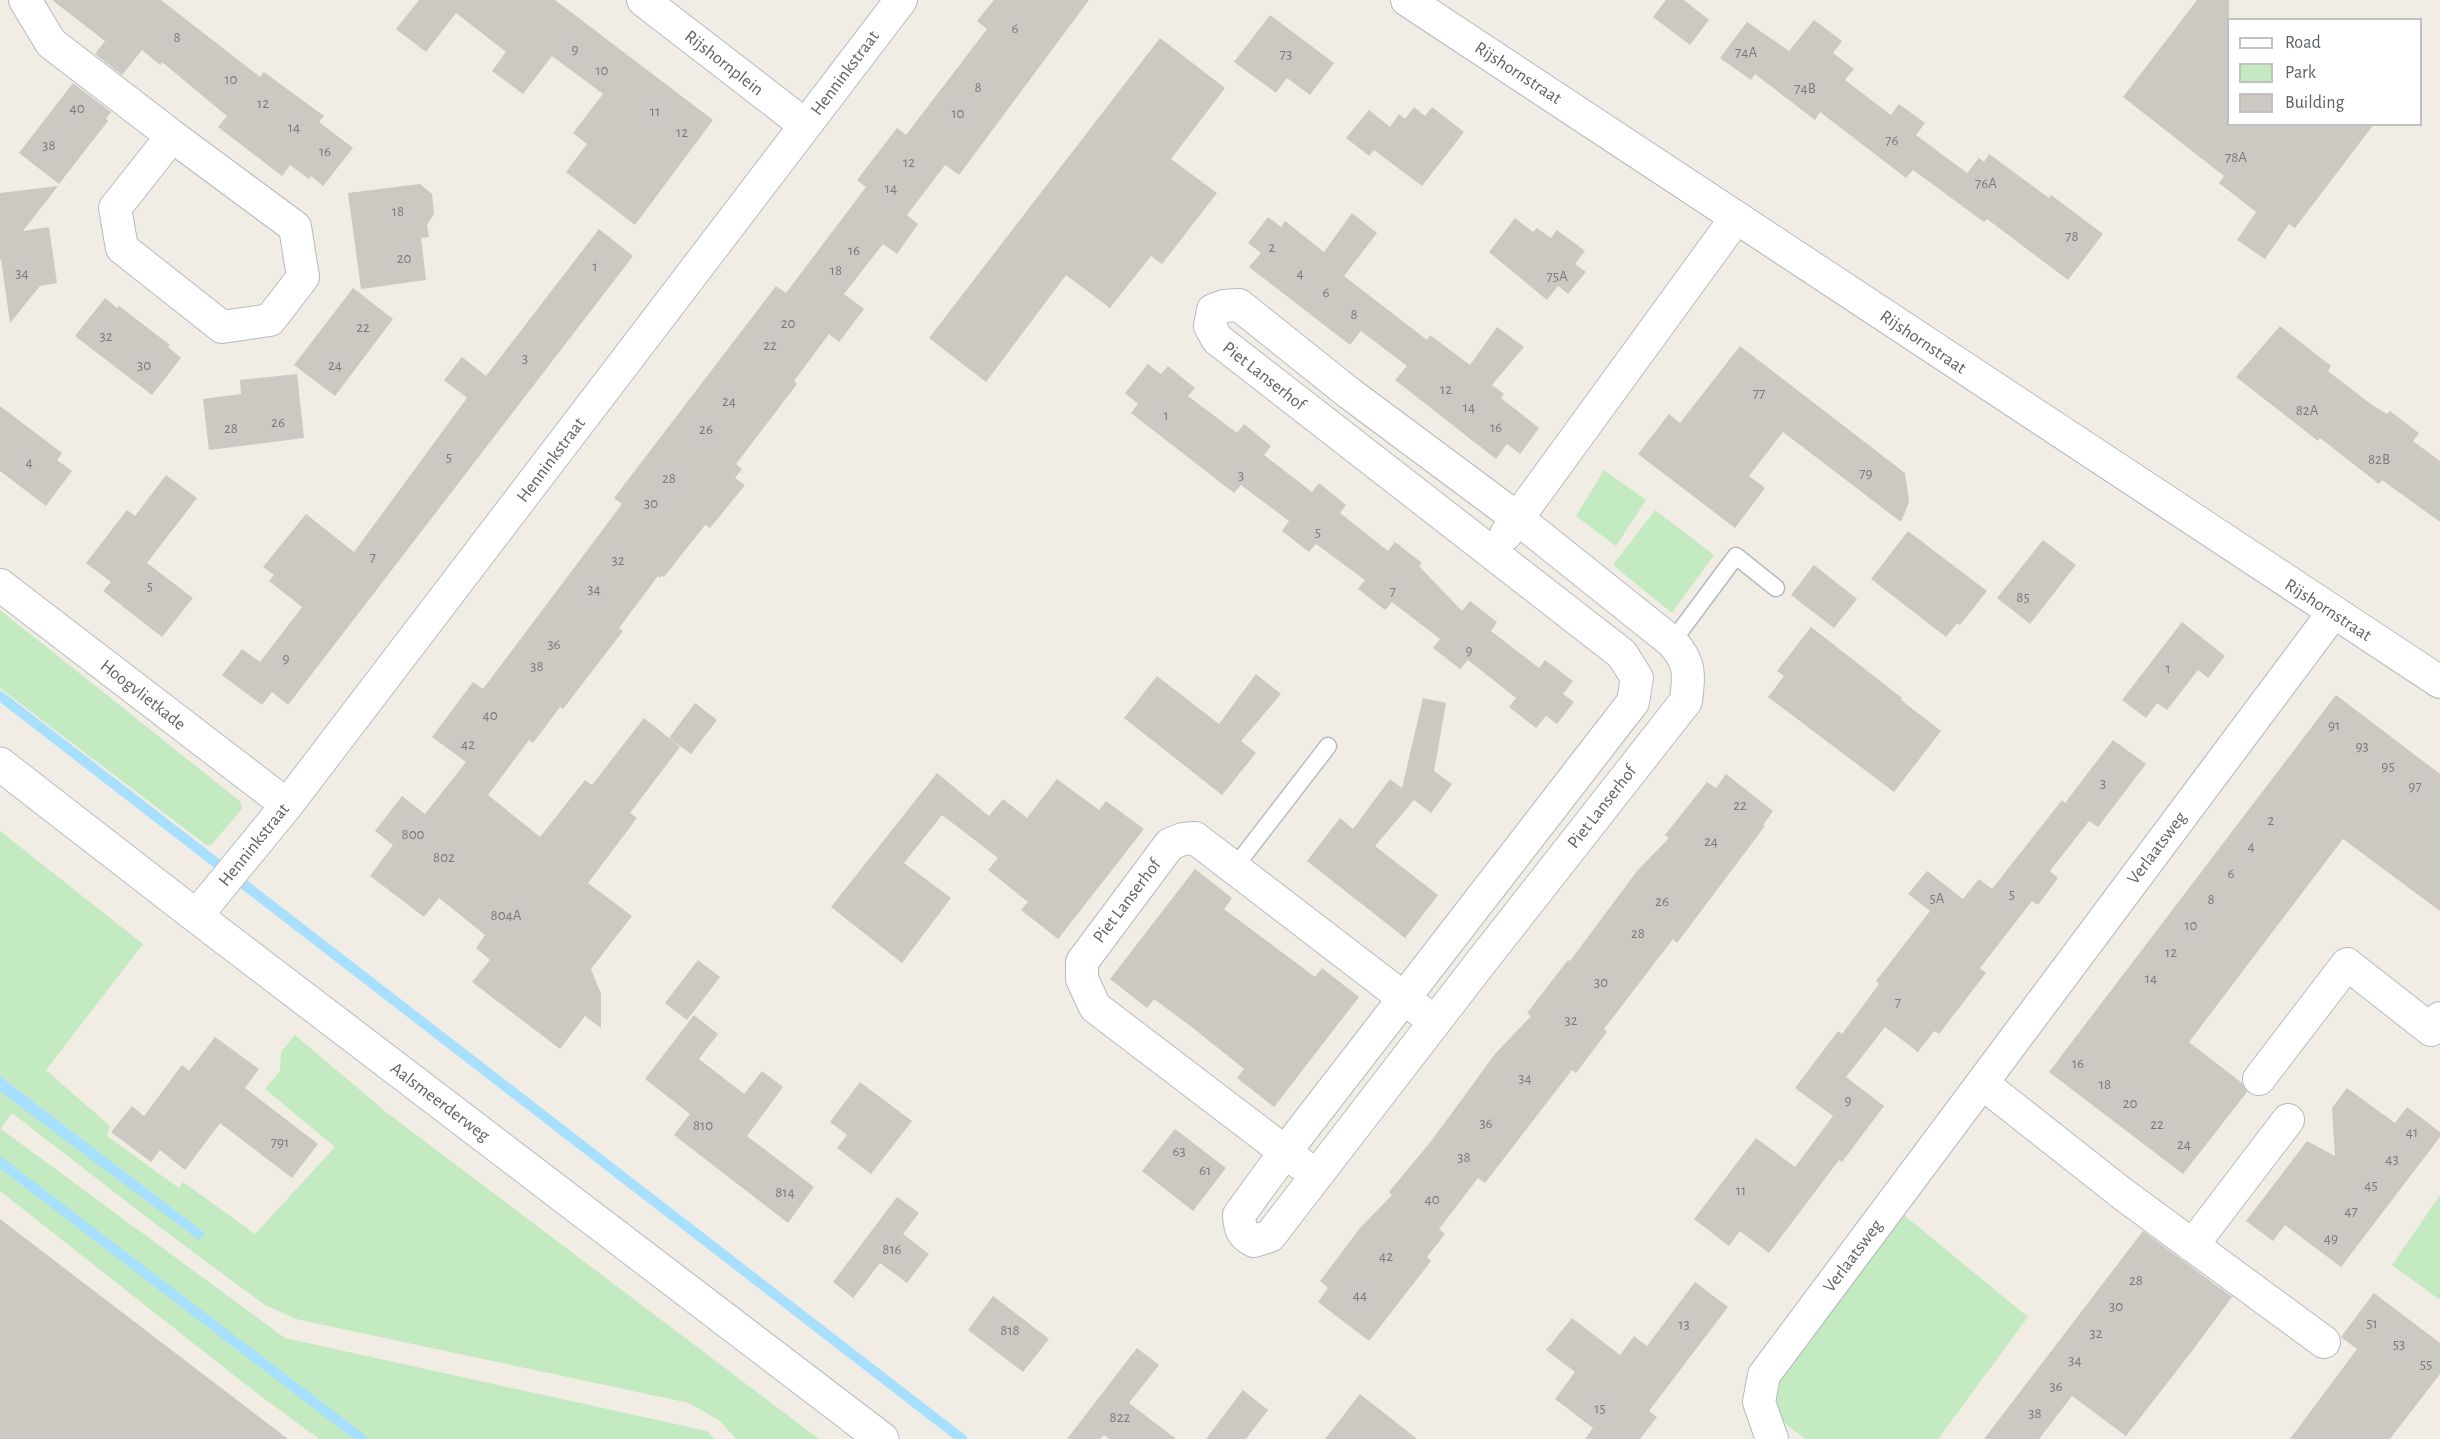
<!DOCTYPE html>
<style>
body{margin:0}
#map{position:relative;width:2440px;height:1439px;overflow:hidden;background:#f1ede5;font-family:"Alegreya Sans",sans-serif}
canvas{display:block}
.legend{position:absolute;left:2227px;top:18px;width:195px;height:108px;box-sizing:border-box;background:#fff;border:2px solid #bec0c2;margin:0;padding:8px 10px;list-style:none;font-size:18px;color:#5d6267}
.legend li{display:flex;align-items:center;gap:12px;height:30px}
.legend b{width:30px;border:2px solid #bec0c2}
</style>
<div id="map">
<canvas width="2440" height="1439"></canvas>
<ul class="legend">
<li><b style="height:8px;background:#fff"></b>Road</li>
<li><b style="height:16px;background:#c3eac0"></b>Park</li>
<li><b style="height:16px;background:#ccc8c2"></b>Building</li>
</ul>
</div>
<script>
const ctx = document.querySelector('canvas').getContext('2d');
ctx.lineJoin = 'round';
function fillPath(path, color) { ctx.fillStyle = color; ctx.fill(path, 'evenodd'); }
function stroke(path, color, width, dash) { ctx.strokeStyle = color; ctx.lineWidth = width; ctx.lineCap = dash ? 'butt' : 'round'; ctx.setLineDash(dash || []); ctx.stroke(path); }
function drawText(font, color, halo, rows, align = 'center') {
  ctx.font = font + ' "Alegreya Sans",sans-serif'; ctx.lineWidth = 6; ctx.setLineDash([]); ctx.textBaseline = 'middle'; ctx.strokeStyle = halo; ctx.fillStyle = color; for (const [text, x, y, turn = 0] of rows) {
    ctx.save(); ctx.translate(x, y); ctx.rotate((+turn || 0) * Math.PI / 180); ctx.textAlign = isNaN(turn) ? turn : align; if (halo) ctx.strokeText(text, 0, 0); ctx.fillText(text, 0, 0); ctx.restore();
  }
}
const green = new Path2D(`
 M 1604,470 L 1646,500 L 1616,546 L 1576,516 Z
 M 1655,510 L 1714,555 L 1672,613 L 1613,565 Z
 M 0,610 L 241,802 L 242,809 L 211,845 L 206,845 L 0,688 Z
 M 0,831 L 143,944 L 46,1070 L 110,1126 L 107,1136 L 179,1188 L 183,1182 L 255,1234 L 335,1147 L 265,1089 L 280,1071 L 281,1052 L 295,1035 L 386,1112 L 819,1439 L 736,1439 L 720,1421 L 689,1403 L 296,1319 L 265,1305 L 162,1229 L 12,1113 L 1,1129 L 285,1338 L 707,1431 L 714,1439 L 319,1439 L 254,1391 L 0,1191 L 0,1091 L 205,1233 L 0,1076 Z
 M 2440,1195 L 2440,1300 L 2392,1265 Z
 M 1899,1211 L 2028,1317 L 1938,1439 L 1805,1439 L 1768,1410 L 1766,1386 Z`);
const water = new Path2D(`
 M 0,1076 L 205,1233 L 199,1240 L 18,1105 L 0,1091 Z`);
const stream = new Path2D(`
 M 0,696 L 962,1439
 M 0,1162 L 362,1439`);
const building = new Path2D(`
 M 52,0 L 161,0 L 260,77 L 264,72 L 324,116 L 319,122 L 353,148 L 323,186 L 311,176 L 309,179 L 290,165 L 282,176 L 218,127 L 227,116 L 162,62 L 160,65 L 142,50 L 122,75 L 95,54 L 105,41 Z
 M 419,0 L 555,0 L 713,120 L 635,225 L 566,172 L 587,144 L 573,133 L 603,94 L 552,56 L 523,94 L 492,71 L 506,52 L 456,13 L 426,52 L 396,29 Z
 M 994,0 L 1089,0 L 959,175 L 945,165 L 907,215 L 918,224 L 897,254 L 883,244 L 844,294 L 864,309 L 839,342 L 829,334 L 794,381 L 797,384 L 736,464 L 742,469 L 735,478 L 745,485 L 710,528 L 705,525 L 664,577 L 662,575 L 660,578 L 658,576 L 619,628 L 623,631 L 563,709 L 560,707 L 533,743 L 529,740 L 488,795 L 540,837 L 585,780 L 592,785 L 644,718 L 680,747 L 630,813 L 637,818 L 588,883 L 632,916 L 591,969 L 601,994 L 601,1028 L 585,1016 L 560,1049 L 472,982 L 490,960 L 476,948 L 485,935 L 439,898 L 424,917 L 370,876 L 393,845 L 375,831 L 402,796 L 425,814 L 466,762 L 432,737 L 473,682 L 483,689 L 622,504 L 614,498 L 776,286 L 786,293 L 866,187 L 857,180 L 897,128 L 906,135 L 987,29 L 977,21 Z
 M 1666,0 L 1684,0 L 1709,20 L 1690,45 L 1653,17 Z
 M 2197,0 L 2229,0 L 2229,124 L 2374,124 L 2295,228 L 2289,224 L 2265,259 L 2237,240 L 2256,212 L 2219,183 L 2224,176 L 2123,97 Z
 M 1270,15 L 1334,63 L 1310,95 L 1287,78 L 1276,93 L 1234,62 Z
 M 1814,20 L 1842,41 L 1833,53 L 1854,69 L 1845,80 L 1891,115 L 1899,104 L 1925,123 L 1916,135 L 1967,173 L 1979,158 L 1984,162 L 1989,154 L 2049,198 L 2051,195 L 2103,234 L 2068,280 L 1987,219 L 1984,222 L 1913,170 L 1906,178 L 1820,112 L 1815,120 L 1755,74 L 1751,80 L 1720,58 L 1747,22 L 1789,51 Z
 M 1160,38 L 1225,88 L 1171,159 L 1217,193 L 1162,264 L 1151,256 L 1110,308 L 1066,275 L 986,382 L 929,338 Z
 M 73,83 L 111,112 L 106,118 L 108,121 L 59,184 L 19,153 Z
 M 1414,107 L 1425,116 L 1432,107 L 1464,132 L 1422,186 L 1374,150 L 1369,156 L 1346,138 L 1369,110 L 1390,127 L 1399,114 L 1405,119 Z
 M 420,184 L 432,194 L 434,214 L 427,225 L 429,237 L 421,238 L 426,280 L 361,289 L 348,193 Z
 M 58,186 L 23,231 L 49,227 L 57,283 L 40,286 L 10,323 L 1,259 L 0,260 L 0,193 Z
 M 1352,213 L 1377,233 L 1344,276 L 1427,340 L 1430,335 L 1470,365 L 1497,327 L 1524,347 L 1492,385 L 1504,394 L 1501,398 L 1539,428 L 1520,454 L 1507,444 L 1496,459 L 1395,380 L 1407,366 L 1361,331 L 1350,345 L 1249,267 L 1261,253 L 1248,243 L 1268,217 L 1281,227 L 1285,221 L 1324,252 Z
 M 1515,218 L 1533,232 L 1537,228 L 1551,238 L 1557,230 L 1585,251 L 1575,264 L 1586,272 L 1568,294 L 1558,286 L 1547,300 L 1489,252 Z
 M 599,229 L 633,256 L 288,705 L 272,692 L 262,705 L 222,675 L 242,649 L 260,662 L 302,607 L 269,581 L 274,575 L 263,567 L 306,514 L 354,552 L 467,398 L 444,380 L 462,357 L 486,376 Z
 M 353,288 L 393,319 L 335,396 L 294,365 Z
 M 105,298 L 117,308 L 119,306 L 170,345 L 168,347 L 181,358 L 152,395 L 75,336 Z
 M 2280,326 L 2331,366 L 2328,371 L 2372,405 L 2387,414 L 2390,411 L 2419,433 L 2413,441 L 2440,461 L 2440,522 L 2382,480 L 2379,484 L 2320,438 L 2318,441 L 2236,377 Z
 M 1740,346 L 1905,473 L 1909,502 L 1901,522 L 1783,432 L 1749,476 L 1765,488 L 1735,528 L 1638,454 L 1669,414 L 1680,423 Z
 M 1148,364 L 1161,374 L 1168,366 L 1195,388 L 1188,396 L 1237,433 L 1244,424 L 1271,446 L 1264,455 L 1312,492 L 1319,483 L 1346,505 L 1340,513 L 1388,551 L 1395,542 L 1422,563 L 1419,566 L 1462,611 L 1470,601 L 1497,622 L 1491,631 L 1539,668 L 1545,660 L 1573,681 L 1563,694 L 1574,702 L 1557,724 L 1546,716 L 1536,728 L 1509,707 L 1516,698 L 1468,660 L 1460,669 L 1433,648 L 1440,639 L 1392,602 L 1385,610 L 1358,589 L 1365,580 L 1316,544 L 1309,552 L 1282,531 L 1289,521 L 1241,485 L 1234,493 L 1131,413 L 1138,404 L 1125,393 Z
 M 297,374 L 304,438 L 209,450 L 203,399 L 241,394 L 240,380 Z
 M 0,406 L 62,453 L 57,460 L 72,471 L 46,506 L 0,471 Z
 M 166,475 L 197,498 L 147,563 L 193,598 L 162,637 L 103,591 L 111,582 L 86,563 L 127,510 L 135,516 Z
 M 1908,531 L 1987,591 L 1960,625 L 1957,623 L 1946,637 L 1871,579 Z
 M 2043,540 L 2076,565 L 2030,624 L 1997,598 Z
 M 1814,565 L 1857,599 L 1834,628 L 1791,595 Z
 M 2182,622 L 2225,656 L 2208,678 L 2198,670 L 2167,710 L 2157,703 L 2146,718 L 2122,700 Z
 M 1811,627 L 1902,698 L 1901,700 L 1941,731 L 1894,792 L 1768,697 L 1784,676 L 1777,671 Z
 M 1256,674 L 1281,694 L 1241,741 L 1256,753 L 1222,795 L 1124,718 L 1157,676 L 1219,724 Z
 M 2336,695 L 2440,774 L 2440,911 L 2343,839 L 2189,1042 L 2242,1083 L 2247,1092 L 2183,1174 L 2049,1072 Z
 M 1423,698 L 1446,703 L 1434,771 L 1452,784 L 1431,813 L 1414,800 L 1375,846 L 1438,895 L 1405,938 L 1307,861 L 1340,818 L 1353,829 L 1390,779 L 1402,788 Z
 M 695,703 L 717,720 L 691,754 L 669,738 Z
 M 2113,740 L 2146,764 L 2098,827 L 2089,821 L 2050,871 L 2058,878 L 2038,905 L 2032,901 L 1980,968 L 1986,973 L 1939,1034 L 1934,1031 L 1918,1052 L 1885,1027 L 1846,1077 L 1884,1106 L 1842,1162 L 1839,1160 L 1769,1253 L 1740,1231 L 1729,1246 L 1694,1219 L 1756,1138 L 1795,1167 L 1833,1116 L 1795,1088 L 1838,1031 L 1842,1034 L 1879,984 L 1876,981 L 1930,911 L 1908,894 L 1927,871 L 1963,899 L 1979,879 L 1992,889 L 2062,800 L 2065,803 Z
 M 937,773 L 989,816 L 1003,799 L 1027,818 L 1057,779 L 1099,810 L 1106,801 L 1144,829 L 1058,939 L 1021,910 L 1028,902 L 988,870 L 998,858 L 942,815 L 904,863 L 951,898 L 902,963 L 831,907 Z
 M 1726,774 L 1773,811 L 1763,825 L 1765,826 L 1677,943 L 1673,939 L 1604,1029 L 1607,1032 L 1576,1073 L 1572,1070 L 1485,1183 L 1478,1178 L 1439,1229 L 1445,1234 L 1427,1257 L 1431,1261 L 1369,1341 L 1318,1302 L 1328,1288 L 1320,1281 L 1360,1228 L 1392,1195 L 1389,1192 L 1432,1140 L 1495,1054 L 1531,1016 L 1527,1013 L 1568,960 L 1570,961 L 1637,871 L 1669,838 L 1665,835 L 1707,782 L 1716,788 Z
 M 1195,869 L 1232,898 L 1224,909 L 1315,977 L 1322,968 L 1359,997 L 1274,1107 L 1237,1078 L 1244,1069 L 1193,1028 L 1154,999 L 1147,1008 L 1110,979 Z
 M 698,960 L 720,977 L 687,1020 L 665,1003 Z
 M 694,1015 L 718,1034 L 699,1059 L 744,1094 L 762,1071 L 783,1087 L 747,1136 L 814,1187 L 788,1223 L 674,1135 L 690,1114 L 645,1079 Z
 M 215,1037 L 259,1069 L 245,1088 L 318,1144 L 292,1178 L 220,1123 L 185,1170 L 160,1150 L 151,1162 L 111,1132 L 132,1106 L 144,1116 L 182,1065 L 189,1071 Z
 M 860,1082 L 912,1121 L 871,1174 L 837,1148 L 847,1135 L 830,1122 Z
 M 2347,1088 L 2395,1123 L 2407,1107 L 2440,1132 L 2440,1137 L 2341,1267 L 2285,1225 L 2273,1241 L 2246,1221 L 2307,1141 L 2335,1156 L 2332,1108 Z
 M 1175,1129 L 1226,1168 L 1193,1211 L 1142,1171 Z
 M 897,1197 L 919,1213 L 903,1234 L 929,1254 L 907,1283 L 880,1263 L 853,1298 L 833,1282 Z
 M 0,1219 L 288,1439 L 0,1439 Z
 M 2143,1231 L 2232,1297 L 2192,1351 L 2126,1436 L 2072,1396 L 2039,1439 L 1984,1439 Z
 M 1695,1282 L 1728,1307 L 1649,1411 L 1657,1417 L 1640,1439 L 1585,1439 L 1593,1428 L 1555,1399 L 1575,1372 L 1546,1350 L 1572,1318 L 1620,1355 L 1634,1336 L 1647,1346 Z
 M 2374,1293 L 2440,1343 L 2440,1374 L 2390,1439 L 2290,1439 L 2357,1349 L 2341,1337 Z
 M 993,1296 L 1049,1339 L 1023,1372 L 968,1330 Z
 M 1137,1348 L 1159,1365 L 1129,1403 L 1176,1439 L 1109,1439 L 1104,1435 L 1100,1439 L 1067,1439 Z
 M 1243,1390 L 1268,1410 L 1246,1439 L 1206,1439 Z
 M 1360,1394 L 1417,1439 L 1325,1439 Z`);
const lane = new Path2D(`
 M 1672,642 L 1736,556 L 1776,588
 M 1234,868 L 1328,746`);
const street = new Path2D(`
 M 25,0 L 51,43 L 172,136
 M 643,0 L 805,125
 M 1407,0 L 2440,682
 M 172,136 L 295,227 L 303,277 L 270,320 L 222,327 L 122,248 L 115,208 Z
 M 1239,305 L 1349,393 L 1517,518 L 1672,642 C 1691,663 1689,674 1686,701 L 1478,966 L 1270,1236 L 1254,1241 C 1241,1235 1240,1228 1239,1215 L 1285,1152 L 1633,702 L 1637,678 L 1622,654 L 1217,339 L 1210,326 L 1213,310 L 1224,306 Z
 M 1506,534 L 1736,218
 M 0,585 L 287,805
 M 196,916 L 287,805 L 901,0
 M 2259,1079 L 2347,964 L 2431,1030 L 2440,1018
 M 1982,1083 L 2124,1195 L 2324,1342
 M 1301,1164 L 1095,1007 L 1082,979 L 1082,962 L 1170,844 L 1183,839 L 1195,838 L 1422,1012
 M 2192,1246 L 2288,1120
 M 1772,1439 L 1759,1402 L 1764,1375 L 2333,613`);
const secondary = new Path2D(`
 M 0,764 L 196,916 L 882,1439`);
const numberNames = [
 ["6",1015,28],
 ["8",177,37],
 ["9",575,49],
 ["74A",1746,52],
 ["73",1286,54],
 ["10",602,70],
 ["10",231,79],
 ["8",978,87],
 ["74B",1805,88],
 ["12",263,103],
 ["40",77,108],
 ["11",655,111],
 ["10",958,113],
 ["14",294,127],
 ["12",682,132],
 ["76",1892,140],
 ["38",49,145],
 ["16",325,151],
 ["78A",2236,157],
 ["12",909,162],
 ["76A",1986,183],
 ["14",891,188],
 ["18",398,211],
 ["78",2072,236],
 ["2",1272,247],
 ["16",854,250],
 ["20",404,258],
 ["1",595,266],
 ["18",836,270],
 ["34",22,273],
 ["4",1300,273],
 ["75A",1557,276],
 ["6",1326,292],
 ["8",1354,314],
 ["20",788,323],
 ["22",363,327],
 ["32",106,336],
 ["22",770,345],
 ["3",525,358],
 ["30",144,365],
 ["24",335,365],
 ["12",1446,389],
 ["77",1759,393],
 ["24",729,401],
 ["14",1469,407],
 ["82A",2307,410],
 ["1",1166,415],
 ["26",278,422],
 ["16",1496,427],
 ["28",231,428],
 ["26",706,429],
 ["5",449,457],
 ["82B",2379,459],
 ["4",29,462],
 ["79",1866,473],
 ["3",1241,475],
 ["28",669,478],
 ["30",651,503],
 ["5",1318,532],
 ["7",373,557],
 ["32",618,560],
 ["5",150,586],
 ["34",594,589],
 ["7",1393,591],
 ["85",2023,597],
 ["36",554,644],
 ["9",1469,650],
 ["9",286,658],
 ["38",537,666],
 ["1",2168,668],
 ["40",490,715],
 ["91",2334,725],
 ["42",468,744],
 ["93",2362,746],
 ["95",2388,766],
 ["3",2103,783],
 ["97",2415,786],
 ["22",1740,805],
 ["2",2271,820],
 ["800",413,834],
 ["24",1711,841],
 ["4",2251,846],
 ["802",444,857],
 ["6",2231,873],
 ["5",2012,894],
 ["5A",1937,898],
 ["8",2211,899],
 ["26",1662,901],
 ["804A",506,915],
 ["10",2191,925],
 ["28",1638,933],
 ["12",2171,952],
 ["14",2151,978],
 ["30",1601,982],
 ["7",1898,1002],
 ["32",1571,1020],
 ["16",2078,1063],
 ["34",1525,1078],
 ["18",2105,1084],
 ["9",1848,1100],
 ["20",2130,1103],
 ["36",1486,1123],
 ["22",2157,1124],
 ["810",703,1125],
 ["41",2412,1132],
 ["791",280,1142],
 ["24",2184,1144],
 ["63",1179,1151],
 ["38",1464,1157],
 ["43",2392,1159],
 ["61",1205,1170],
 ["45",2371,1185],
 ["11",1741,1190],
 ["814",785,1192],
 ["40",1432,1199],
 ["47",2351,1211],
 ["49",2331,1238],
 ["816",892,1249],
 ["42",1386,1256],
 ["28",2136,1280],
 ["44",1360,1295],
 ["30",2116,1306],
 ["51",2372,1323],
 ["13",1684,1324],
 ["818",1010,1330],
 ["32",2096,1333],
 ["53",2399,1344],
 ["34",2075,1360],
 ["55",2426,1364],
 ["36",2056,1386],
 ["15",1600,1408],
 ["38",2035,1413],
 ["822",1120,1417]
];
const streetNames = [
 ["Rijshornplein",724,63,38],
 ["Henninkstraat",845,73,-53],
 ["Rijshornstraat",1518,73,33],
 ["Rijshornstraat",1923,342,34],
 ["Piet Lanserhof",1264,376,38],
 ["Henninkstraat",551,460,-53],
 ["Rijshornstraat",2328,610,33],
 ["Hoogvlietkade",143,695,38],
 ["Piet Lanserhof",1602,807,-52],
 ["Henninkstraat",254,845,-51],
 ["Verlaatsweg",2157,848,-53],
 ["Piet Lanserhof",1127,901,-53],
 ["Aalsmeerderweg",440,1102,37],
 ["Verlaatsweg",1853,1256,-53]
];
fillPath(green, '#c3eac0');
fillPath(water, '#a7dfff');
stroke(stream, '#a7dfff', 10);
fillPath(building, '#ccc8c2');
stroke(lane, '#b6b9bd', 19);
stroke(street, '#b6b9bd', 34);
stroke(secondary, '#b7bbc0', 35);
stroke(lane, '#fff', 16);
stroke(street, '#fff', 32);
stroke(secondary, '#fff', 33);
drawText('15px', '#797c7e', null, numberNames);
drawText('18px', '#5d6267', '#fff', streetNames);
</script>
